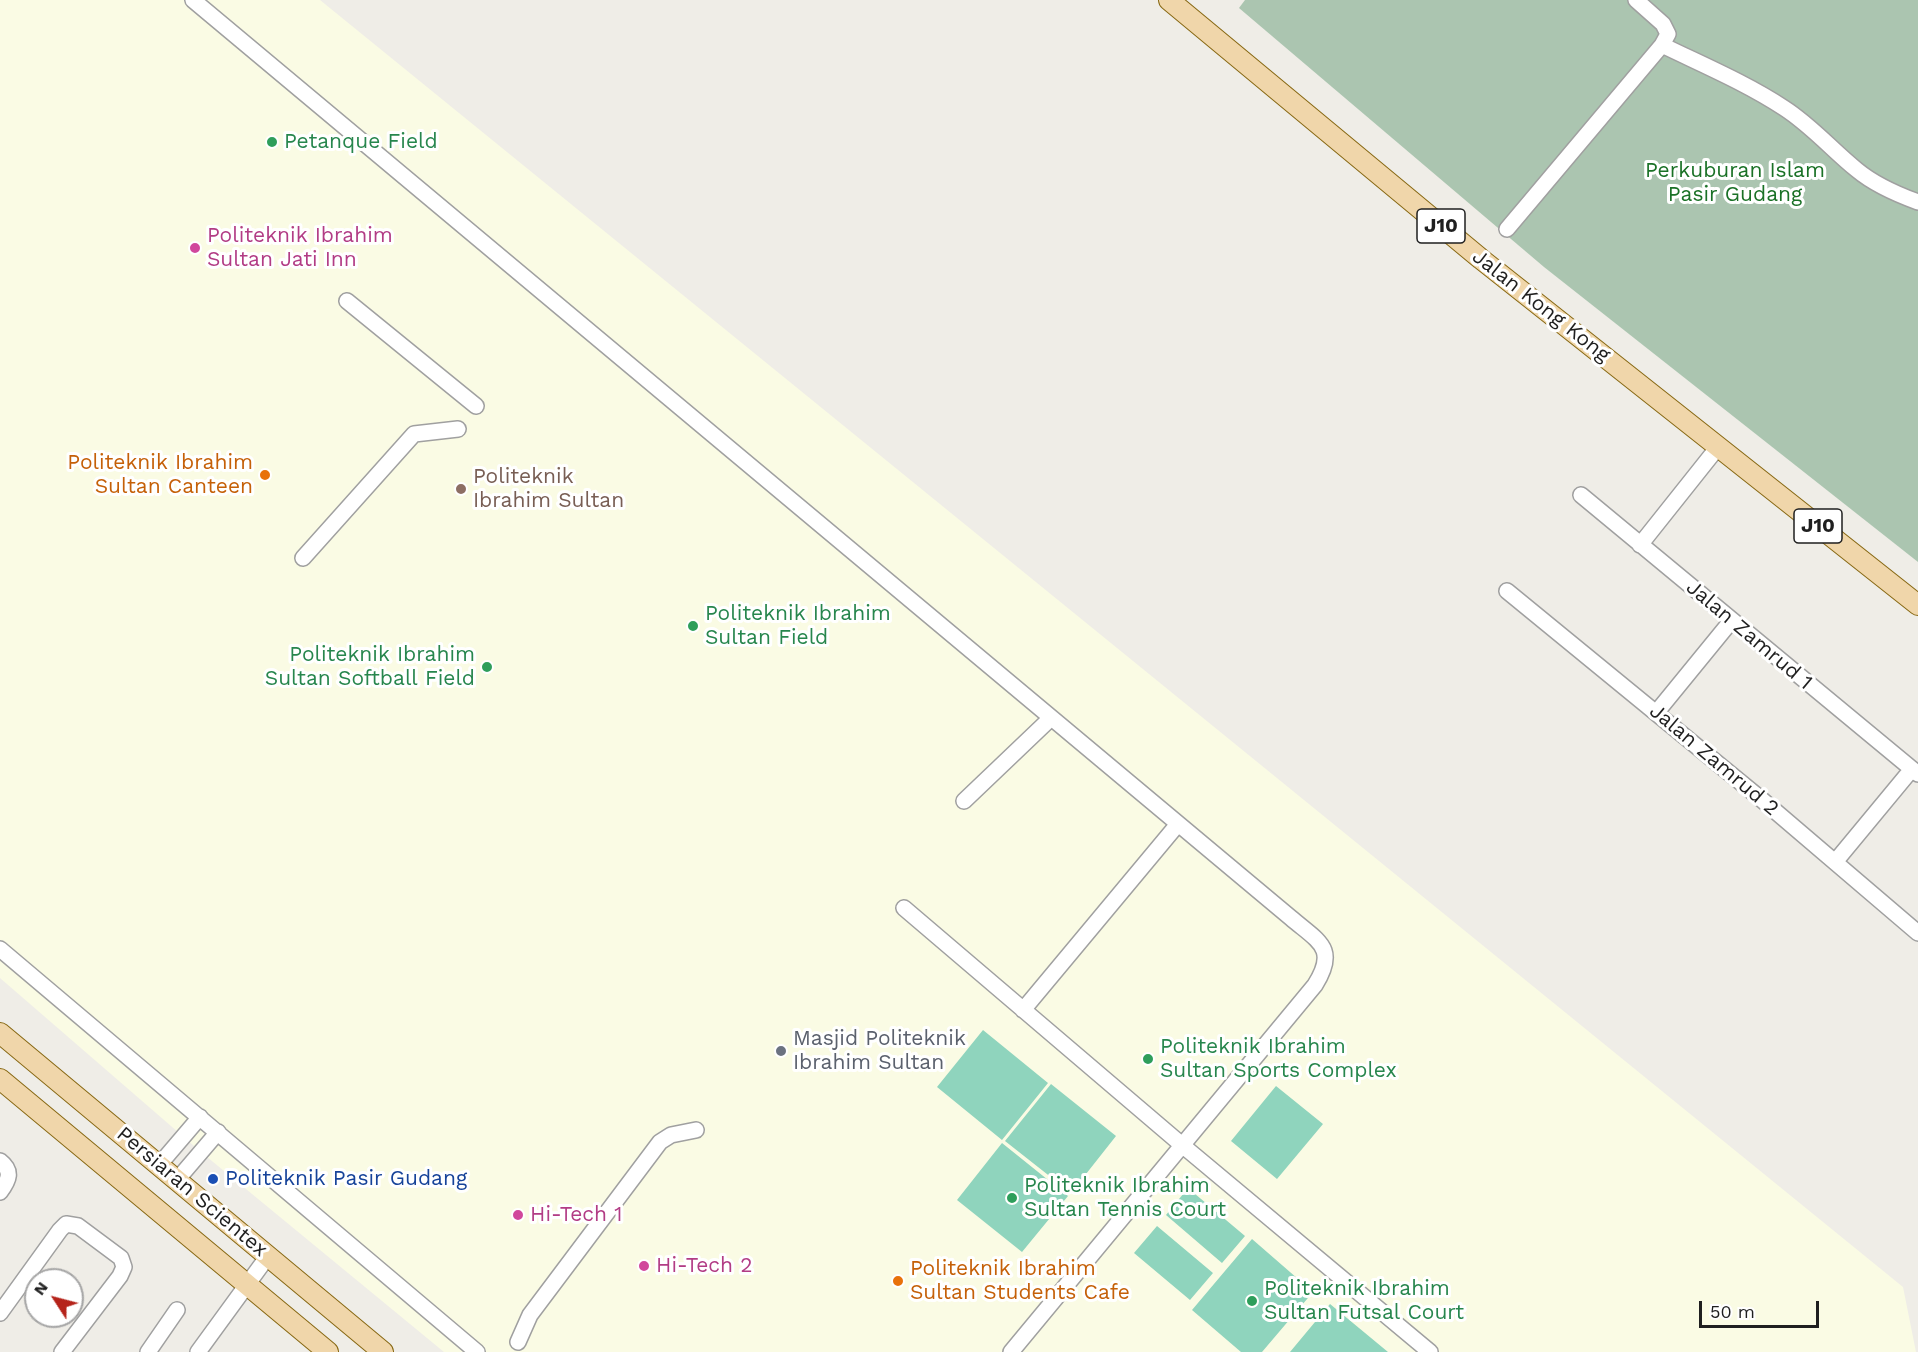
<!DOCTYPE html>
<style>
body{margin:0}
#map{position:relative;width:1918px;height:1352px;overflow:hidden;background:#efede7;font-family:"Work Sans",sans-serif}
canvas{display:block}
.north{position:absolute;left:24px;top:1268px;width:60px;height:60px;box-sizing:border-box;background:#fff;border:2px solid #a5a5a5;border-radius:50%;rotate:306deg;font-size:16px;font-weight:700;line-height:24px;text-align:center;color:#1f1f1f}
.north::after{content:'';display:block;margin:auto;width:21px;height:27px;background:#b5231a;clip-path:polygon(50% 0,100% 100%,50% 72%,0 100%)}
.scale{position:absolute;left:1699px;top:1301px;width:120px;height:27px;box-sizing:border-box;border:3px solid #1f1f1f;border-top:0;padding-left:8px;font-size:18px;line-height:21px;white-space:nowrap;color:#1f1f1f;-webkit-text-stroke:4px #fff;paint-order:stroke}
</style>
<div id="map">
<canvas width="1918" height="1352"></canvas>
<div class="north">N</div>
<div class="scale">50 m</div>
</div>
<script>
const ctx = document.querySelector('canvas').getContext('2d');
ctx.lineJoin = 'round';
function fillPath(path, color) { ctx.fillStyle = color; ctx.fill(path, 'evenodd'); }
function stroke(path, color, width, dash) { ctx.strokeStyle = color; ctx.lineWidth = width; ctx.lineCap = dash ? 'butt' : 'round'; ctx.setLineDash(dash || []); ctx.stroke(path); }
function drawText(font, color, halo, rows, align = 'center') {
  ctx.font = font + ' "Work Sans",sans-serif'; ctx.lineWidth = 6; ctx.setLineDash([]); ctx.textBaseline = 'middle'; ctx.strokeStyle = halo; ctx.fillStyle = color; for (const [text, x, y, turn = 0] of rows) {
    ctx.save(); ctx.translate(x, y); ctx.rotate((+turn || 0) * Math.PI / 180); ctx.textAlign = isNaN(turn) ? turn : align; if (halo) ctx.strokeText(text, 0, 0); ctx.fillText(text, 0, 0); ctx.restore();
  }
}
const education = new Path2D(`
 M 0,0 L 320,0 L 1903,1287 L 1916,1352 L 444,1352 L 201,1152 L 0,978 Z`);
const cemetery = new Path2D(`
 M 1245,0 L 1918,0 L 1918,562 L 1544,267 L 1239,8 Z`);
const pitch = new Path2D(`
 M 983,1030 L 1048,1083 L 1002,1140 L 937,1087 Z
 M 1051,1084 L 1116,1136 L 1071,1193 L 1005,1141 Z
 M 1276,1086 L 1323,1124 L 1277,1179 L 1231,1141 Z
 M 1002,1143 L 1068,1196 L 1022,1252 L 957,1200 Z
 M 1188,1188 L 1245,1236 L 1222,1263 L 1166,1215 Z
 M 1157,1226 L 1213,1273 L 1190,1300 L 1134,1253 Z
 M 1252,1239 L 1313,1292 L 1262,1352 L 1241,1352 L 1192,1310 Z
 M 1330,1304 L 1388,1352 L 1290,1352 Z`);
const minor = new Path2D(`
 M 193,0 L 1291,918 C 1319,942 1338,948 1315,985 L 1011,1352
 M 1662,45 C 1703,65 1746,83 1784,108 C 1812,126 1832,150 1857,170 C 1875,185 1896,194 1918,202
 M 1507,229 L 1662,45 L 1668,34 L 1663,24 L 1636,0
 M 347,301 L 476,406
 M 1581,495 L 1918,774
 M 1640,545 L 1718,447
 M 303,558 L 414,434 L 458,429
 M 1507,591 L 1761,799 L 1918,933
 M 1656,713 L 1732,620
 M 964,801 L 1051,718
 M 1835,862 L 1912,769
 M 904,908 L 1182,1145 L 1430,1352
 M 0,949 L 477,1352
 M 1023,1010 L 1178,824
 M 0,1161 C 13,1171 9,1180 0,1192
 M 159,1165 L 200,1117
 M 177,1180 L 218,1132
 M 0,1313 L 60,1230 L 66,1224 L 78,1226 L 121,1258 L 124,1267 L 120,1276 L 62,1352
 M 518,1342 L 530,1315 L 660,1142 L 671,1135 L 696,1130
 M 148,1352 L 177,1310
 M 198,1352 L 268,1256`);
const major = new Path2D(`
 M 1169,0 L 1481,259 L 1918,605
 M 0,1033 L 383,1352
 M 0,1079 L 328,1352`);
const markers = [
 [272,142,6,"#2e9e5b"],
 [195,248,6,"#d1479c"],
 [265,475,6,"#e8710a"],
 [461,489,6,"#8d6e63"],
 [693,626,6,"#2e9e5b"],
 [487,667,6,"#2e9e5b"],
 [781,1051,6,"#6b7280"],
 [1148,1059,6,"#2e9e5b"],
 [213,1179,6,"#1a4fb4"],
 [1012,1198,6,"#2e9e5b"],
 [518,1215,6,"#d1479c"],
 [644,1266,6,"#d1479c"],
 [898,1281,6,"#e8710a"],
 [1252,1301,6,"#2e9e5b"]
];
const shields = [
 [1441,226,48],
 [1818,526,48]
];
const shieldNames = [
 ["J10",1441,226],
 ["J10",1818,526]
];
const leisureNames = [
 ["Petanque Field",284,142],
 ["Politeknik Ibrahim",705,614],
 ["Sultan Field",705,638],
 ["Politeknik Ibrahim",475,655,"right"],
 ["Sultan Softball Field",475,679,"right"],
 ["Politeknik Ibrahim",1160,1047],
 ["Sultan Sports Complex",1160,1071],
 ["Politeknik Ibrahim",1024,1186],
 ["Sultan Tennis Court",1024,1210],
 ["Politeknik Ibrahim",1264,1289],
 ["Sultan Futsal Court",1264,1313]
];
const parkNames = [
 ["Perkuburan Islam",1735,171],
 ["Pasir Gudang",1735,195]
];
const hotelNames = [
 ["Politeknik Ibrahim",207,236],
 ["Sultan Jati Inn",207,260],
 ["Hi-Tech 1",530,1215],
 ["Hi-Tech 2",656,1266]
];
const streetNames = [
 ["Jalan Kong Kong",1541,306,38],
 ["Jalan Zamrud 1",1749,635,40],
 ["Jalan Zamrud 2",1714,760,40],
 ["Persiaran Scientex",192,1192,40]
];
const foodNames = [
 ["Politeknik Ibrahim",253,463],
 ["Sultan Canteen",253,487],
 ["Politeknik Ibrahim",910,1269,"left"],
 ["Sultan Students Cafe",910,1293,"left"]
];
const educationNames = [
 ["Politeknik",473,477],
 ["Ibrahim Sultan",473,501]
];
const worshipNames = [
 ["Masjid Politeknik",793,1039],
 ["Ibrahim Sultan",793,1063]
];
const transitNames = [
 ["Politeknik Pasir Gudang",225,1179]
];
fillPath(education, '#fafbe4');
fillPath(cemetery, '#abc5b0');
fillPath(pitch, '#8fd4bd');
stroke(minor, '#a0a0a0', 18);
stroke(major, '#876813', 22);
stroke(minor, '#fff', 15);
stroke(major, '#f0d6aa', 20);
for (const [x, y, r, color] of markers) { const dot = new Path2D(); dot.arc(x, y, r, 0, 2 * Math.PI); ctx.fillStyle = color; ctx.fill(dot); stroke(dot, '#fff', 2); }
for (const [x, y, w] of shields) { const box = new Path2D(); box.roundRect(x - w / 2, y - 17, w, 34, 4.5); ctx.fillStyle = '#fff'; ctx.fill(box); stroke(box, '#1f1f1f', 1.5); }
drawText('bold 20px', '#1f1f1f', null, shieldNames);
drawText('21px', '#27864d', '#fff', leisureNames, 'left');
drawText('21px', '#1a7126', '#fff', parkNames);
drawText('21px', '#b23c85', '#fff', hotelNames, 'left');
drawText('21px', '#1f1f1f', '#fff', streetNames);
drawText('21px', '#c56008', '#fff', foodNames, 'right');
drawText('21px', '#785e54', '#fff', educationNames, 'left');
drawText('21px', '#5b616d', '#fff', worshipNames, 'left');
drawText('21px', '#164399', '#fff', transitNames, 'left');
</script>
